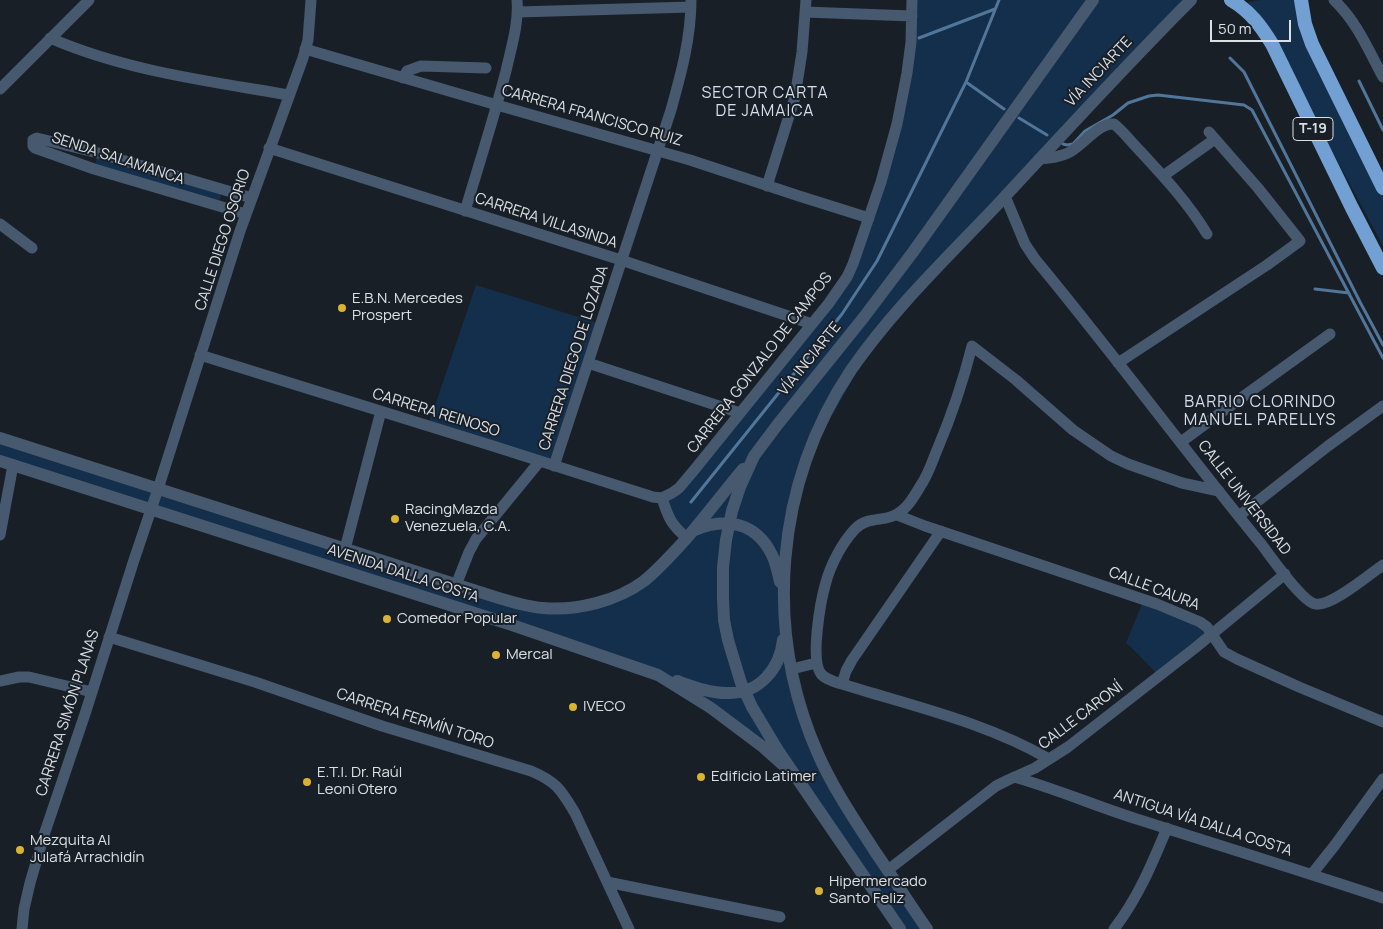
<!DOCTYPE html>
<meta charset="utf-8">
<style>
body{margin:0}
#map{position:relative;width:1383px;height:929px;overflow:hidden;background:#181f27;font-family:Manrope,sans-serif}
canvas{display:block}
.scale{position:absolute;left:1210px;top:20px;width:81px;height:22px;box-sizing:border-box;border:2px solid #dbe0e5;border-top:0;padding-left:6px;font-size:15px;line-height:18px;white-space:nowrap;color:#dbe0e5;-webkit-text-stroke:4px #181f27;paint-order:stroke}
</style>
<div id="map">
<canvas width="1383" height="929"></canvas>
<div class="scale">50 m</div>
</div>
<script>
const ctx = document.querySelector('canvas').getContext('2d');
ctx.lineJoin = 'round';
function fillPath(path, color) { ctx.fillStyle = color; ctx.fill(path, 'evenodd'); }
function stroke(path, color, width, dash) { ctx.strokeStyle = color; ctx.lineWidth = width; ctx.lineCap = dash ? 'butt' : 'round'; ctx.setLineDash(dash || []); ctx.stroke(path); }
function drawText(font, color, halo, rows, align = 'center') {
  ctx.font = font + ' Manrope,sans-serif'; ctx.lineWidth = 4; ctx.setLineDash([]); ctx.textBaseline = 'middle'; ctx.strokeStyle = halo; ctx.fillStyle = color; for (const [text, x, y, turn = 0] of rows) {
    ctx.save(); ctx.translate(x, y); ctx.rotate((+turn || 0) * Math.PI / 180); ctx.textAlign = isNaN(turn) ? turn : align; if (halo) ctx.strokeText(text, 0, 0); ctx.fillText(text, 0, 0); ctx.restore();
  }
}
const green = new Path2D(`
 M 912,0 L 1191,0 L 879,333 L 805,463 L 783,594 L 810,735 L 927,929 L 900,929 L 798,779 L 658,675 L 0,461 L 0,438 L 542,608 L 619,595 L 686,538 L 676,529 L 667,496 L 840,288 L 897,124 Z
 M 1260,0 L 1299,0 L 1383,192 L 1383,246 L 1291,74 L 1244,3 Z
 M 98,153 L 223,189 L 218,206 L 94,169 Z
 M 476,285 L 601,324 L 554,466 L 428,426 Z
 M 1144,599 L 1157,604 L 1211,635 L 1159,676 L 1134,650 L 1126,643 Z`);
const stream = new Path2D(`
 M 919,38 L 995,9
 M 1230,58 L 1244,72 L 1360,302 L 1383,345
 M 1359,81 L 1383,130
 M 966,82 L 1004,109
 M 1019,118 L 1047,135
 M 1063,144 L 1067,145 L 1073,144 L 1085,131 L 1113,115 L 1128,103 L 1149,96 L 1158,95 L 1244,105 L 1252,110 L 1383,358
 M 1315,289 L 1349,293
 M 691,502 L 842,314 L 877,261 L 966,82 L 999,0`);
const minor = new Path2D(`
 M 1334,0 C 1357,22 1368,49 1383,77
 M 518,12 L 691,7
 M 805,12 L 912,16
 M 50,38 C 126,71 208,81 289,95
 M 305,49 L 497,105 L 690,160 L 799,196 L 869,218
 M 403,78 L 407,71 L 421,66 L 486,68
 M 0,89 L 89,0
 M 269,148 L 621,260 L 812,324
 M 1039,159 C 1050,158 1061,157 1070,152 C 1083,145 1100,122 1114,124 C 1124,132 1132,143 1141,152 C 1165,178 1189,204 1207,234
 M 1163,176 L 1215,139
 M 767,186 L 795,97 L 802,52 L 806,0
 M 1005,196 L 1025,244 L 1035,259 C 1113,353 1185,451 1262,545 C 1271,557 1302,601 1315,604 C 1330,608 1370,574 1383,565
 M 465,211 C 479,164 494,118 506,71 C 511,48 519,24 517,0
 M 246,214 L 94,169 L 35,148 L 33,146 L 33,140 L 37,138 L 98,153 L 252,198
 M 0,224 L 32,248
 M 200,355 L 493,446 L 653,497 L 662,498 L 672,493 L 679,488 L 695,469 L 829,303 L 847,277 L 853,264 L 881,182 L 897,124 L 907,73 L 911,42 L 912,0
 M 588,363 L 740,413
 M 1118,363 L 1267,265 L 1300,241 L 1258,188 L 1209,132
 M 1181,442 L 1219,414 L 1330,334
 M 554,466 L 671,110 C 681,74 691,38 691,0
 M 662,498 C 668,517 671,525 687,538
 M 897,515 L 925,526 L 1157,604 L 1200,622 L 1207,627 L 1224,652 L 1237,659 L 1299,687 L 1383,722
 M 1239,516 L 1328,446 L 1383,406
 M 0,535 L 13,465
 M 345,549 L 381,411
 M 456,585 L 469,552 L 476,539 L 540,461
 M 109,637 L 255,682 L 382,726 L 531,771 C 557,782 561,790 575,813 L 629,929
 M 792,669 L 816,663
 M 0,681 L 19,677 L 29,677 L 92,692
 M 842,684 L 846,671 L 852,660 L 941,531
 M 1049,759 C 985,722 912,706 842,684 C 835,682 827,680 822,675 C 809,662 821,599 826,582 C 831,564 842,543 855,529 C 867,516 885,522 897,514 C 908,508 915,495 921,485 C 928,475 932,462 937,450 C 951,417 963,382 972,346 L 1016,380 L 1073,430 L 1111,456 L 1128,464 L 1182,483 L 1219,491
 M 1014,777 C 1057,789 1098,807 1140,820 C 1221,846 1302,871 1383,898
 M 888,870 L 996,786 L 1008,780 L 1035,768 L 1068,747 L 1195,648 L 1285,574
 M 1312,874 L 1335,845 L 1383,779
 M 607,882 L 780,917
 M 22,929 L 24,909 L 30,883 L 45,832 L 85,714 L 134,560 L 158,489 L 240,231 L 303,58 L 308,40 L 311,0
 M 1114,929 C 1138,898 1152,864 1167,828`);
const tertiary = new Path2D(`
 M 0,438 L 470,589 C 494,596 519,606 543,608 C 577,611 617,601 644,581 C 659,569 672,554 685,540 C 705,517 723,493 743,469
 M 0,461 L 512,625 L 658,675 L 711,708 L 763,747 L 782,764
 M 695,530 C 726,517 756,522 772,555 C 776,563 778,573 780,582
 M 677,681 C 694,687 712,694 730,693 C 760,693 780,668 783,640
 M 900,929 L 779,752 L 752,707 L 741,683 L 728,640 L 724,620 L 723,598 L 723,567 L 726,540 L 732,511 L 740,487 L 754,456 L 778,424 L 864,317 L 913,252 L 1093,0
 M 927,929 C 909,903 892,876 874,850 C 854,819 833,788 818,754 C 763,629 775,484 851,370 C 893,309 948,257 999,203 C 1062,135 1125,66 1191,0`);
const trunk = new Path2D(`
 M 1231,0 C 1250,11 1261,26 1272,44 L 1352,208 L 1383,268
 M 1301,0 L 1305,24 L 1312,44 L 1383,188`);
const markers = [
 [342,308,5,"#dbb333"],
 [395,519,5,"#dbb333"],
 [387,619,5,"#dbb333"],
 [496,655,5,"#dbb333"],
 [573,707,5,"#dbb333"],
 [701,777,5,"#dbb333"],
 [307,782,5,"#dbb333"],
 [20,850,5,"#dbb333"],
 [819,891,5,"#dbb333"]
];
const shields = [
 [1313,129,40]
];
const shieldNames = [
 ["T-19",1313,129]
];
const streetNames = [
 ["VÍA INCIARTE",1099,72,-47],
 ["CARRERA FRANCISCO RUIZ",592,116,16],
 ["SENDA SALAMANCA",118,159,18],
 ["CARRERA VILLASINDA",546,221,18],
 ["CALLE DIEGO OSORIO",223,240,-72],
 ["CARRERA DIEGO DE LOZADA",574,358,-72],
 ["VÍA INCIARTE",810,359,-51],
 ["CARRERA GONZALO DE CAMPOS",760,363,-52],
 ["CARRERA REINOSO",436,413,17],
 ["CALLE UNIVERSIDAD",1244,498,52],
 ["AVENIDA DALLA COSTA",403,574,18],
 ["CALLE CAURA",1154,589,21],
 ["CARRERA SIMÓN PLANAS",68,713,-72],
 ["CALLE CARONÍ",1081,716,-37],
 ["CARRERA FERMÍN TORO",415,719,18],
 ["ANTIGUA VÍA DALLA COSTA",1203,823,18]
];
const poiNames = [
 ["E.B.N. Mercedes",352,299],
 ["Prospert",352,316],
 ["RacingMazda",405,510],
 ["Venezuela, C.A.",405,527],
 ["Comedor Popular",397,619],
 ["Mercal",506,655],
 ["IVECO",583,707],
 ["E.T.I. Dr. Raúl",317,773],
 ["Leoni Otero",317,790],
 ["Edificio Latimer",711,777],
 ["Mezquita Al",30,841],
 ["Julafá Arrachidín",30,858],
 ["Hipermercado",829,882],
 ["Santo Feliz",829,899]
];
const neighbourhoodNames = [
 ["SECTOR CARTA",765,94],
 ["DE JAMAICA",765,112],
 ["BARRIO CLORINDO",1260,403],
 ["MANUEL PARELLYS",1260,421]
];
fillPath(green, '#142f4b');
stroke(stream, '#527699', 3);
stroke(minor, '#46596f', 11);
stroke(tertiary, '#46596f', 12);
stroke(trunk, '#72a0d2', 14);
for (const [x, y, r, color] of markers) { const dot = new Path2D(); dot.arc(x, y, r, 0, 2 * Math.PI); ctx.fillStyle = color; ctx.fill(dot); stroke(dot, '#181f27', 2); }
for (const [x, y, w] of shields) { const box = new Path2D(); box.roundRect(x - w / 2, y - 11.5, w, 23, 4); ctx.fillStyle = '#181f27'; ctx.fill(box); stroke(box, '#dbe0e5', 1); }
drawText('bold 14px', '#dbe0e5', null, shieldNames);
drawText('15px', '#dbe0e5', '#181f27', streetNames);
drawText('15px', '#dbe0e5', '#181f27', poiNames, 'left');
ctx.letterSpacing = '1px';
drawText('16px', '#d6dfea', '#181f27', neighbourhoodNames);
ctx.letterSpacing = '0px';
</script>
